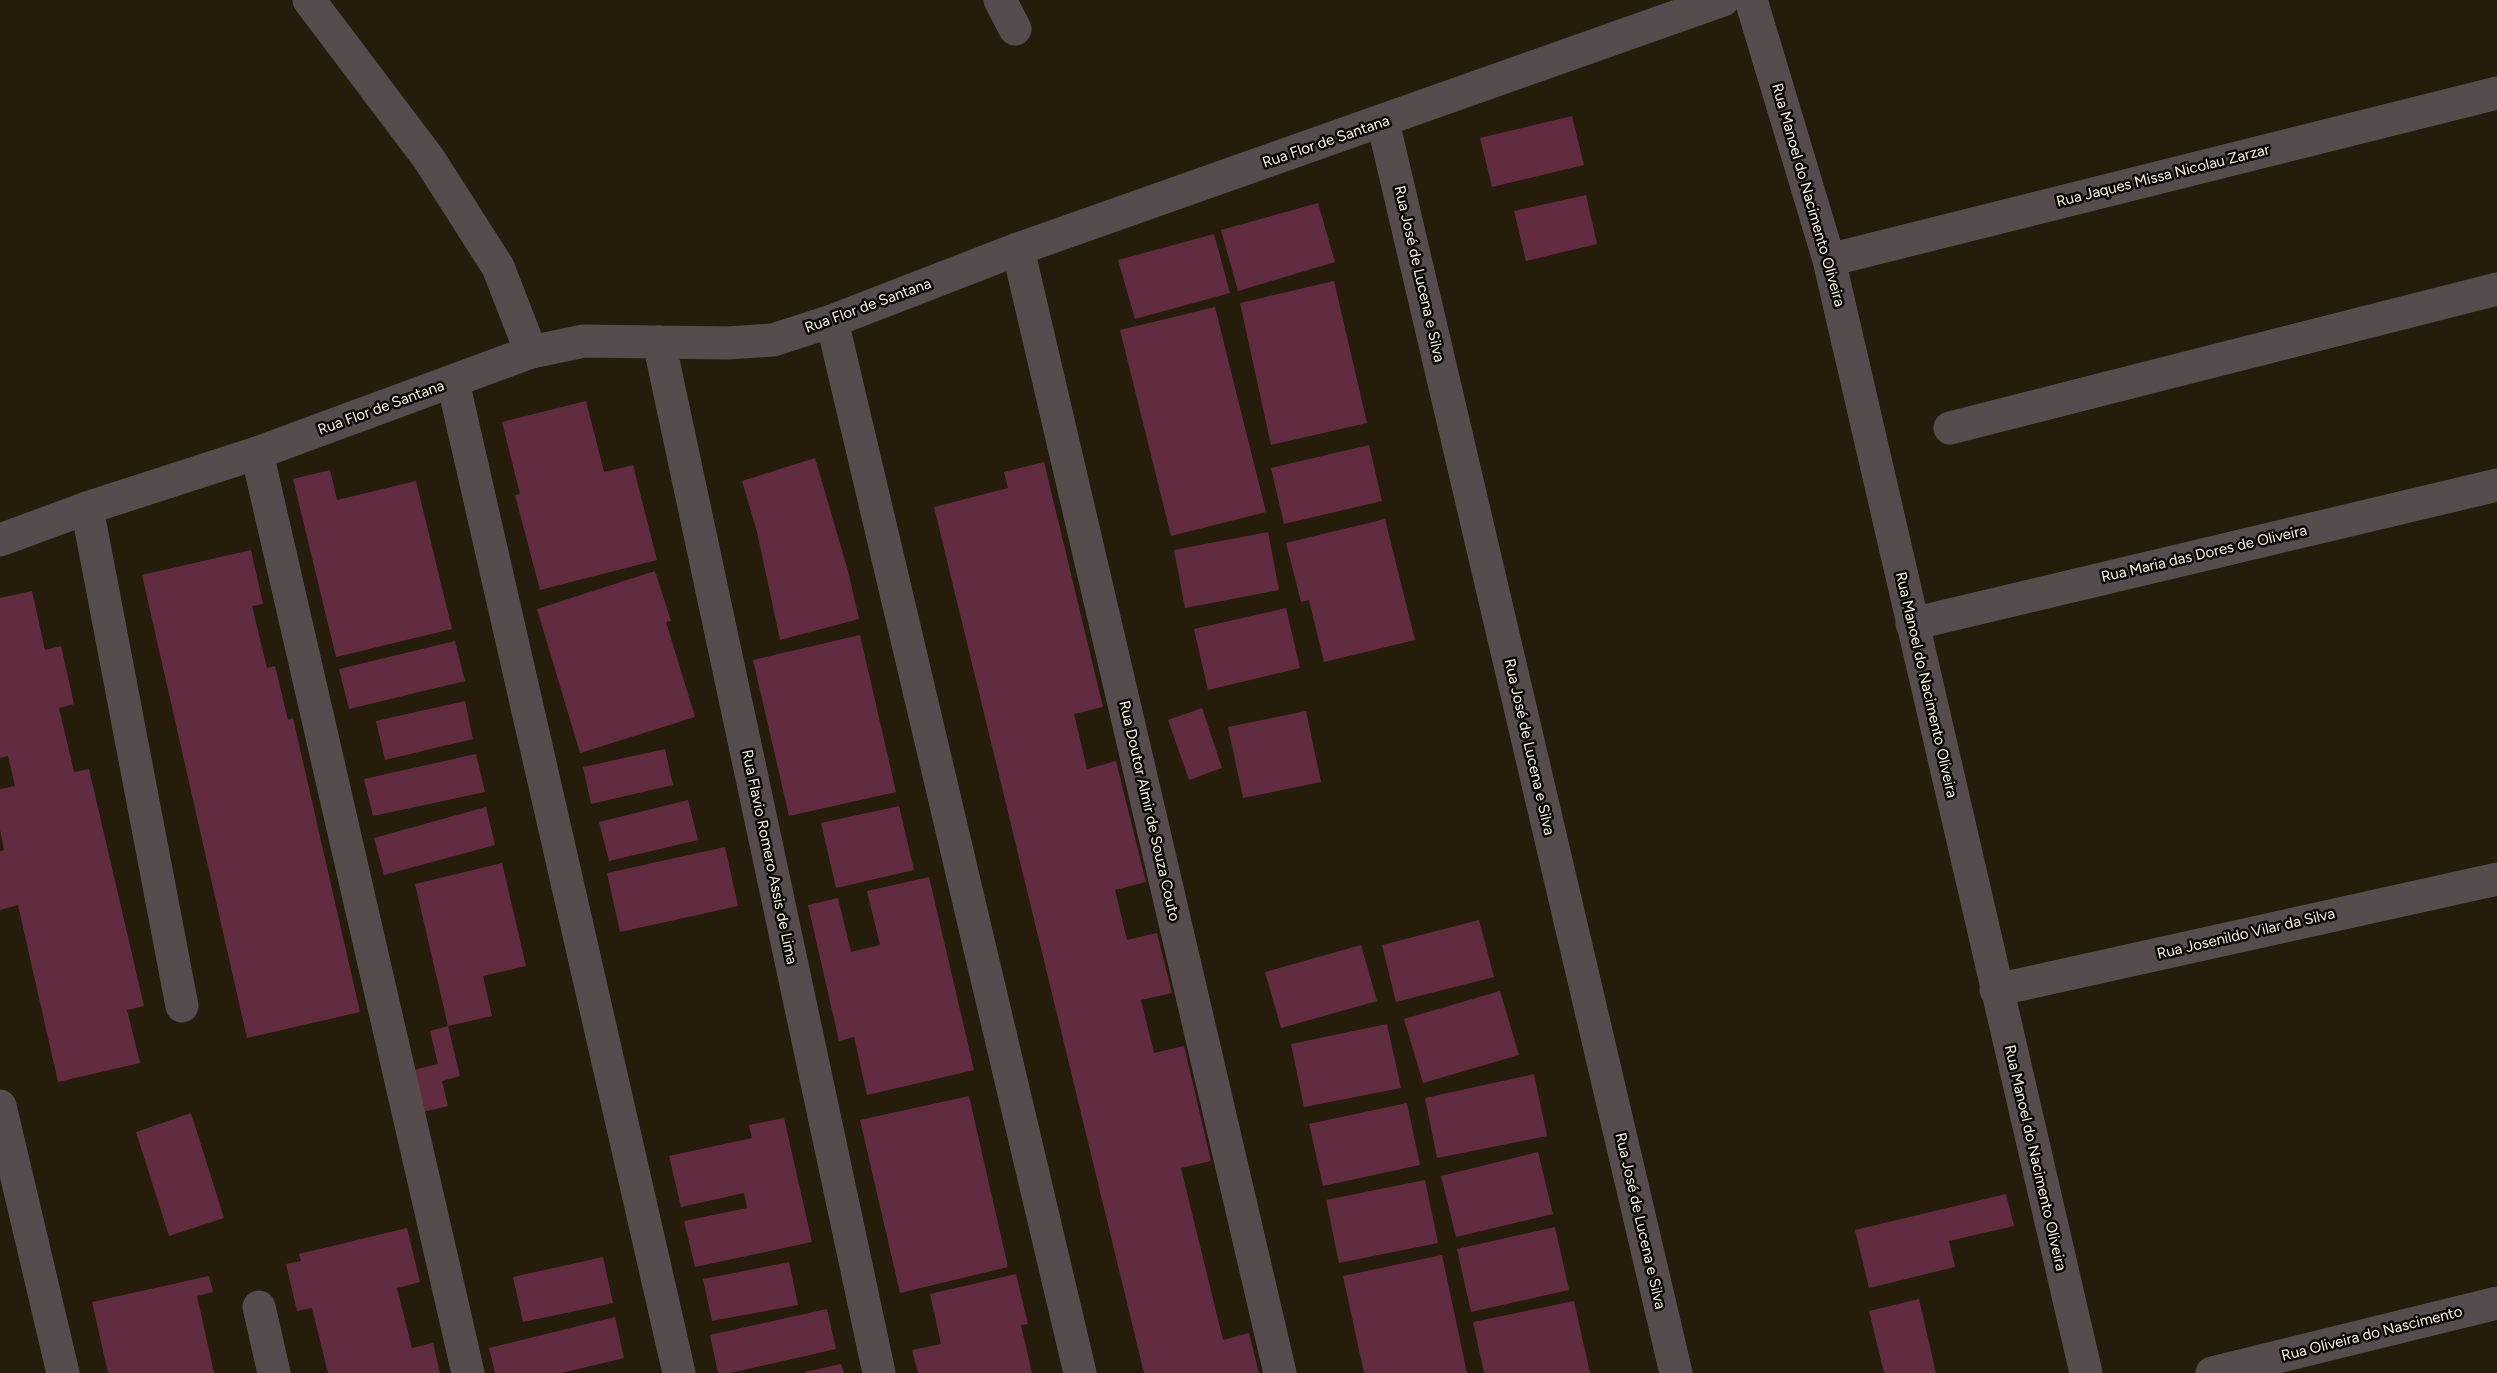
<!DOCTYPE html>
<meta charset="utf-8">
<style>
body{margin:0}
canvas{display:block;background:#251c0c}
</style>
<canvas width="2497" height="1373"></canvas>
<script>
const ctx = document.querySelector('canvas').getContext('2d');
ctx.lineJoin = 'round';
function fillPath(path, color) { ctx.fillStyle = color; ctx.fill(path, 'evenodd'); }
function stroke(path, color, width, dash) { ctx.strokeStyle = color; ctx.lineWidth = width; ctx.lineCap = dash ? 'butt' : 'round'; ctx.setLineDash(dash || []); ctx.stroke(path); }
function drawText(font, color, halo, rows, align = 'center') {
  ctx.font = font + ' Figtree,sans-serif'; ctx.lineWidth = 5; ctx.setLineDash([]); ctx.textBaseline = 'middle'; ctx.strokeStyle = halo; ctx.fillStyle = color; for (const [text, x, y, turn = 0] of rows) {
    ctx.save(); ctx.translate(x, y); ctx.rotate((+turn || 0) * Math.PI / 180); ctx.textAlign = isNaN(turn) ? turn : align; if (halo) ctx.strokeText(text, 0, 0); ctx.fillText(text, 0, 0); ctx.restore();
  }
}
const building = new Path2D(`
 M 1572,116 L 1584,165 L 1492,187 L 1480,138 Z
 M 1586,195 L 1597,244 L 1526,261 L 1514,211 Z
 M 1318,203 L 1335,262 L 1238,291 L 1221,230 Z
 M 1214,234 L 1230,293 L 1135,319 L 1118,260 Z
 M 1334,281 L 1367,423 L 1271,445 L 1240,303 Z
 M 1215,307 L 1266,512 L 1171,536 L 1120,330 Z
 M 586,401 L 604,472 L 633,465 L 657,560 L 540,590 L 515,495 L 520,494 L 502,422 Z
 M 1369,445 L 1382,501 L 1284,524 L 1271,468 Z
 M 815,458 L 848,571 L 859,619 L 780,640 L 757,532 L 742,481 Z
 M 1044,462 L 1103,707 L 1074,714 L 1087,769 L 1116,761 L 1146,882 L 1115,890 L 1127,940 L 1157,933 L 1172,993 L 1141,1000 L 1154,1053 L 1184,1046 L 1211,1161 L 1181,1168 L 1223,1340 L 1249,1333 L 1259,1373 L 1144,1373 L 934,507 L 1008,488 L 1004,472 Z
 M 330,470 L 337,500 L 416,481 L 452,629 L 336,657 L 293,479 Z
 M 1385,519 L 1415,640 L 1324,662 L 1309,600 L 1301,602 L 1286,543 Z
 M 1268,532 L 1279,590 L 1185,608 L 1174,550 Z
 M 251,550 L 263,604 L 252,606 L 267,668 L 275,666 L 288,720 L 293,718 L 360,1012 L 247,1038 L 142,575 Z
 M 655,571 L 671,621 L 666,622 L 695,717 L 580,753 L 537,609 Z
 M 32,591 L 45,650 L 61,646 L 74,704 L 59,708 L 74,772 L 89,769 L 144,1006 L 127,1010 L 140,1063 L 58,1082 L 18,905 L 0,910 L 0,851 L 4,850 L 0,830 L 0,789 L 15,786 L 8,756 L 0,758 L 0,598 Z
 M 1286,608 L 1300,668 L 1208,690 L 1194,629 Z
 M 860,635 L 896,792 L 789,816 L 753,660 Z
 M 455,641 L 465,681 L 349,709 L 339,669 Z
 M 465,701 L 473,739 L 385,760 L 376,721 Z
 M 1202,708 L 1222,768 L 1189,780 L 1168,720 Z
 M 1306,711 L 1321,782 L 1243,798 L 1228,727 Z
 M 665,749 L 673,785 L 591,804 L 583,767 Z
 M 476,754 L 485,792 L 373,816 L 364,779 Z
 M 688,800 L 698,840 L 609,861 L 599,822 Z
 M 899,806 L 914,870 L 836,888 L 821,823 Z
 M 486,807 L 495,845 L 384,875 L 374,838 Z
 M 725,847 L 738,906 L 620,932 L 607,873 Z
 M 502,863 L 526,966 L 483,976 L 492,1016 L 448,1026 L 415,884 Z
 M 929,877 L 974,1070 L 867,1095 L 854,1037 L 839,1041 L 808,905 L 838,898 L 851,952 L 880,945 L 867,891 Z
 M 1479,920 L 1494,977 L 1396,1002 L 1382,945 Z
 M 1361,945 L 1377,1001 L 1281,1028 L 1265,972 Z
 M 1500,991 L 1519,1055 L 1423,1083 L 1404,1019 Z
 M 1387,1024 L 1401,1088 L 1304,1107 L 1291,1044 Z
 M 448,1026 L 460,1076 L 442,1081 L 448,1106 L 419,1113 L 409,1071 L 438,1064 L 430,1031 Z
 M 1534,1074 L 1547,1136 L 1437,1158 L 1425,1098 Z
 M 969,1096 L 1008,1267 L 900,1293 L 860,1120 Z
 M 1407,1103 L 1420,1165 L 1323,1186 L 1309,1124 Z
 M 191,1113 L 224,1218 L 169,1236 L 136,1132 Z
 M 784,1118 L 812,1242 L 695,1267 L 684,1221 L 747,1208 L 744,1193 L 681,1207 L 669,1156 L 752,1138 L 749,1125 Z
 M 1538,1152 L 1553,1214 L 1456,1237 L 1441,1176 Z
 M 1425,1180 L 1438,1243 L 1339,1263 L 1326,1200 Z
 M 2006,1194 L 2014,1226 L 1949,1241 L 1955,1267 L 1869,1288 L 1855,1230 Z
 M 1555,1227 L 1569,1290 L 1471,1312 L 1457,1249 Z
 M 407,1228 L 420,1282 L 397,1288 L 412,1348 L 433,1343 L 440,1373 L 328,1373 L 312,1308 L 297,1311 L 286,1264 L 301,1261 L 299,1254 Z
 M 1442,1255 L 1467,1373 L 1364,1373 L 1343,1276 Z
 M 603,1257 L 613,1303 L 523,1322 L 513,1277 Z
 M 789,1262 L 798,1305 L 712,1321 L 703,1279 Z
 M 1016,1274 L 1028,1324 L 1021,1325 L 1032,1373 L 918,1373 L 912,1350 L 941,1344 L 930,1294 Z
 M 209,1276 L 213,1292 L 197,1296 L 214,1373 L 108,1373 L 92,1302 Z
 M 1919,1299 L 1936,1373 L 1884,1373 L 1869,1311 Z
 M 1574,1301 L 1590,1373 L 1484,1373 L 1473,1322 Z
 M 827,1309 L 836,1349 L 730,1373 L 718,1373 L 710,1335 Z
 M 615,1317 L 624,1358 L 562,1373 L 495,1373 L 489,1348 Z
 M 841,1364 L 844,1373 L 805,1373 L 805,1372 Z`);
const minor = new Path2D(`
 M 309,0 L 429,159 L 498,267 L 531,352
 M 1000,0 L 1015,29
 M 1751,0 L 1829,260 L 2086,1373
 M 1383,122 L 1676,1373
 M 1018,249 L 1280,1373
 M 1829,260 L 2497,93
 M 832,321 L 1080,1373
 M 659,342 L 879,1373
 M 453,382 L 679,1373
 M 1950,428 L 2497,289
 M 257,453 L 468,1373
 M 87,508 L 182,1006
 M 1912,624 L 2497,485
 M 1996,990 L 2497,879
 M 0,1106 L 63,1373
 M 259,1307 L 274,1373
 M 2212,1373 L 2497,1303`);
const tertiary = new Path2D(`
 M 0,540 L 87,508 L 257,453 L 531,352 L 584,341 L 727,343 L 773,340 L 832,321 L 1018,249 L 1723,0`);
const streetNames = [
 ["Rua Flor de Santana",1326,142,-19],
 ["Rua Jaques Missa Nicolau Zarzar",2163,176,-14],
 ["Rua Manoel do Nacimento Oliveira",1808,195,74],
 ["Rua José de Lucena e Silva",1419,274,77],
 ["Rua Flor de Santana",868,306,-20],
 ["Rua Flor de Santana",381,408,-20],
 ["Rua Maria das Dores de Oliveira",2204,554,-13],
 ["Rua Manoel do Nacimento Oliveira",1926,685,77],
 ["Rua José de Lucena e Silva",1529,747,77],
 ["Rua Doutor Almir de Souza Couto",1149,811,77],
 ["Rua Flavio Romero Assis de Lima",769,857,78],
 ["Rua Josenildo Vilar da Silva",2246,934,-13],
 ["Rua Manoel do Nacimento Oliveira",2035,1158,77],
 ["Rua José de Lucena e Silva",1640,1221,77],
 ["Rua Oliveira do Nascimento",2372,1334,-14]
];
fillPath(building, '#612b40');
stroke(minor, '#564c4e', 33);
stroke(tertiary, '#564c4e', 33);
drawText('15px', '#faf4e9', '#0b0703', streetNames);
</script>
